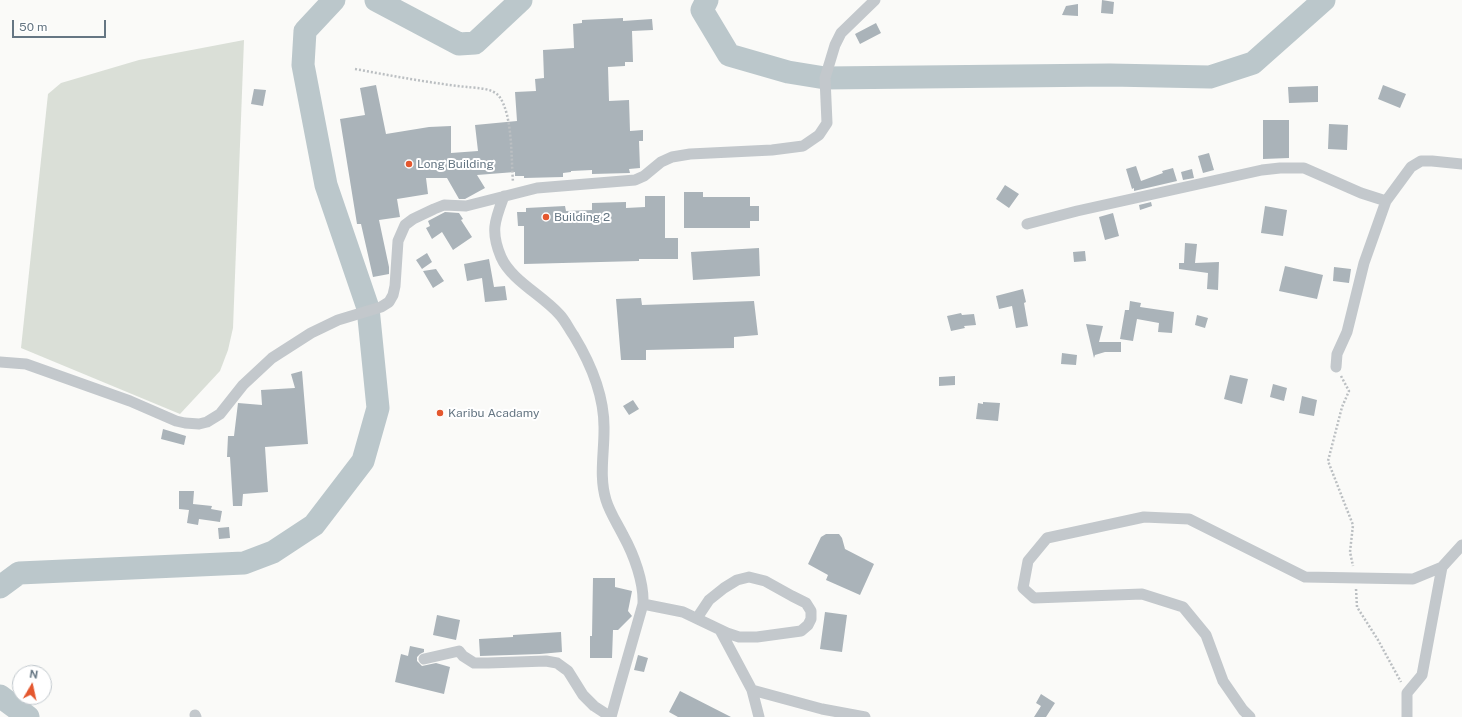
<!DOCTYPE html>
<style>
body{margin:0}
#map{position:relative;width:1462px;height:717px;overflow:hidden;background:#fafaf8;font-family:"Public Sans",sans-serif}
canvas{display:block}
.north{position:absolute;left:12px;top:665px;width:40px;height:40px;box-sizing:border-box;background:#fff;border:1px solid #c1c8cd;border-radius:50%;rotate:9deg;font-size:11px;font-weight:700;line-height:16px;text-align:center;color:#657683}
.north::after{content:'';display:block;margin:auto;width:14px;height:18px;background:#e4572e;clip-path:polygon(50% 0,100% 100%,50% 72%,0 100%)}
.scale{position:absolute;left:12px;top:20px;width:94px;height:18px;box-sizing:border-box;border:2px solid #657683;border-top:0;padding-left:5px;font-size:12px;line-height:14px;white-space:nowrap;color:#657683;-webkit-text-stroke:3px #fff;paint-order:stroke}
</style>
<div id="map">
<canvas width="1462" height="717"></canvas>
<div class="north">N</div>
<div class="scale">50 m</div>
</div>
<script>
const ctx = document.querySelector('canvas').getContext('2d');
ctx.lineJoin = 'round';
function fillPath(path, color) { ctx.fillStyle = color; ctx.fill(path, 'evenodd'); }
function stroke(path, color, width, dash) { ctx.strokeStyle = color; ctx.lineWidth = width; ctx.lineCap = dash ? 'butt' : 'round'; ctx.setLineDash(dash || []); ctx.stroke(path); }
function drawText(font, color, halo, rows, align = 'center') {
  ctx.font = font + ' "Public Sans",sans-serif'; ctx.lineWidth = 4; ctx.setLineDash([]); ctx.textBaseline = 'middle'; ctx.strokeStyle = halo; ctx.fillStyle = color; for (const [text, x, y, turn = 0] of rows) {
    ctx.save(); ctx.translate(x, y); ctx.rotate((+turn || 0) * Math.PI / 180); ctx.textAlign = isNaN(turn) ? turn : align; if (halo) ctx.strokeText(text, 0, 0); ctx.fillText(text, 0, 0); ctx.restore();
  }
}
const green = new Path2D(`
 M 244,40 L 233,328 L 228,350 L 220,371 L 180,414 L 21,348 L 48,94 L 61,83 L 139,60 Z`);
const river = new Path2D(`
 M 376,0 L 459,44 L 475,43 L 521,0
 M 707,0 L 702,10 L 729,55 L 788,72 L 825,78 L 1110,75 L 1210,77 L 1253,63 L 1324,0
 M 0,587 L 19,573 L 244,563 L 273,552 L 314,525 L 363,461 L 378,408 L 368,308 L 326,185 L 303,65 L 305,31 L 334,0
 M 0,696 L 28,717`);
const building = new Path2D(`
 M 1102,0 L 1114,2 L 1113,14 L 1101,13 Z
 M 1078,4 L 1078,16 L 1062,15 L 1066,6 Z
 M 623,18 L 623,21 L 652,19 L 653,30 L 632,31 L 633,62 L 625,62 L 625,66 L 608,67 L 609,101 L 629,100 L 630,131 L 643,130 L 643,141 L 639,141 L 640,168 L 629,169 L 630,173 L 592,174 L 592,170 L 571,171 L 571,172 L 563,173 L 563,177 L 524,178 L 524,176 L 515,176 L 515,172 L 477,175 L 485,188 L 465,199 L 459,199 L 447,178 L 426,178 L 428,194 L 397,199 L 400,217 L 379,220 L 389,267 L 389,274 L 373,277 L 361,224 L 357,224 L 340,119 L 365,115 L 360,88 L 376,85 L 386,134 L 429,127 L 451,126 L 451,153 L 478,151 L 475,125 L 517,121 L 515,92 L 536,91 L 535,79 L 544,78 L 543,50 L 574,48 L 573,24 L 582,23 L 582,20 Z
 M 876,23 L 881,33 L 860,44 L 855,34 Z
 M 1383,85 L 1406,94 L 1400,108 L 1378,99 Z
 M 1318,86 L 1318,102 L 1289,103 L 1288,87 Z
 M 254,89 L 266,90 L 263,106 L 251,104 Z
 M 1263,120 L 1289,120 L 1289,158 L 1263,159 Z
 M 1329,124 L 1348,125 L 1347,150 L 1328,149 Z
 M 1209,153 L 1214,170 L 1203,173 L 1198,156 Z
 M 1136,166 L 1141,181 L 1163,173 L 1162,171 L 1173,168 L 1177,181 L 1134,191 L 1134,188 L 1132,189 L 1126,169 Z
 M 1192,169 L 1194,178 L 1183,180 L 1181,172 Z
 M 1005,185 L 1019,194 L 1009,208 L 996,199 Z
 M 684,192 L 703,192 L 703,197 L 750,197 L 750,206 L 759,206 L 759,221 L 750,221 L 750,228 L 684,228 Z
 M 645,196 L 665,196 L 665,238 L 678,238 L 678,259 L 639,259 L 639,261 L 524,264 L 524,226 L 518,226 L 517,212 L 526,212 L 526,208 L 565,206 L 566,211 L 592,210 L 592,203 L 626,202 L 626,208 L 645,207 Z
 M 1151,202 L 1152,206 L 1140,210 L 1139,205 Z
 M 1265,206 L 1287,210 L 1283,236 L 1261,233 Z
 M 445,212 L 459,213 L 463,219 L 461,220 L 472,237 L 453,250 L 442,232 L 432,239 L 426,228 L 430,226 L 428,221 Z
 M 1113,213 L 1119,236 L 1105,240 L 1099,217 Z
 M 1185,243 L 1197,244 L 1195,263 L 1219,262 L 1218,290 L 1207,289 L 1208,273 L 1179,269 L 1179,263 L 1184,263 Z
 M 759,248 L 760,276 L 693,280 L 691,252 Z
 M 1085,251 L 1086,261 L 1074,262 L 1073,252 Z
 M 427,253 L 432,262 L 422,269 L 416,260 Z
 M 489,259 L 494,287 L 505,286 L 507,300 L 485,302 L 482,278 L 467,281 L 464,264 Z
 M 1285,266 L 1323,275 L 1317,299 L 1279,291 Z
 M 1334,267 L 1351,269 L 1349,283 L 1333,281 Z
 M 436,269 L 444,281 L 433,288 L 423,271 Z
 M 1023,289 L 1026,302 L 1024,303 L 1028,326 L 1016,328 L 1012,306 L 999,309 L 996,296 Z
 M 641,298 L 642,305 L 754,301 L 758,335 L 734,337 L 734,348 L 646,350 L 646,360 L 621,360 L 616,299 Z
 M 1130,301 L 1141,303 L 1140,307 L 1174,312 L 1172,333 L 1158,332 L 1159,323 L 1137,319 L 1133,341 L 1120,339 L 1125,310 L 1129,310 Z
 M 961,313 L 962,315 L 974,314 L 976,325 L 964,326 L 965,328 L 951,331 L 947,316 Z
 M 1197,315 L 1208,318 L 1205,328 L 1195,325 Z
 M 1086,324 L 1103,326 L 1099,342 L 1121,342 L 1121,352 L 1105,352 L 1095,355 L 1094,358 Z
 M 1062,353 L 1077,355 L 1076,365 L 1061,364 Z
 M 302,371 L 308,444 L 265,447 L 268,492 L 243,494 L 242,506 L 233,506 L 230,457 L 227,457 L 228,436 L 234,436 L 238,403 L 262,405 L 261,390 L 295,388 L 291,374 Z
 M 1230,375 L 1248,379 L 1242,404 L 1224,399 Z
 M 955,376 L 955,385 L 939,386 L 939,377 Z
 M 1273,384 L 1287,388 L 1284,401 L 1270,397 Z
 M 1302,396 L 1317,400 L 1314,416 L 1299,413 Z
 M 633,400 L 639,409 L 629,415 L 623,406 Z
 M 983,402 L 1000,403 L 998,421 L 976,419 L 978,403 L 983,404 Z
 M 163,429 L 186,436 L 184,445 L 161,439 Z
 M 179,491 L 194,491 L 193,504 L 212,506 L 211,509 L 222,511 L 220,522 L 199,519 L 198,525 L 187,523 L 189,510 L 179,509 Z
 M 229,527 L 230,538 L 219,539 L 218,528 Z
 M 826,534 L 839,534 L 842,538 L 845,549 L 874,564 L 860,595 L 826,580 L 828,575 L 808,564 L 821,537 Z
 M 593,578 L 615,578 L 615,587 L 632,591 L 628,611 L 632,616 L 618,630 L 613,630 L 612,658 L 590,658 L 590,636 L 592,636 Z
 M 825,612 L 847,615 L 842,652 L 820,649 Z
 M 437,615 L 460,620 L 456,640 L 433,635 Z
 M 561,632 L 562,652 L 540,654 L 480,656 L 479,639 L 513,637 L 513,635 Z
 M 410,646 L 424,649 L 424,652 L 420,654 L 417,657 L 417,661 L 422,666 L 436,663 L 450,667 L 444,694 L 395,682 L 401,654 L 408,656 Z
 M 638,655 L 648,658 L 644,672 L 634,670 Z
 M 680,691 L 731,717 L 678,717 L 669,712 Z
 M 1041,694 L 1055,703 L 1046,717 L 1034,717 L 1041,706 L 1036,703 Z`);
const path = new Path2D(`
 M 355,69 C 393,76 430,83 467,87 C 477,88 492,88 499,96 C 513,115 511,159 513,182
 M 1341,376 L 1349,391 L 1342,407 L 1328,461 L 1353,525 L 1350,552 L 1353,566
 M 1356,589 L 1357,607 L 1378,640 L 1401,682`);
const street = new Path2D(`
 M 504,196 C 495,220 490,231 501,257 C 511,280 542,295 559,314 C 565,320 569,329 574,336 C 591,364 605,397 604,431 C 604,454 599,477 606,500 C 610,513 617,523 623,535 C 634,555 644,582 643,604 L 619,688 L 611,717
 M 1027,224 L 1077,211 L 1262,170 L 1280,168 L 1304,168 L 1361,193 L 1386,201
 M 0,362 L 26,364 L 130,401 L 176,421 L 185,423 L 199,424 L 207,422 L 220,414 L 243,385 L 272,358 L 311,333 L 338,320 L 381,307 L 389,302 L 393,295 L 395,286 L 398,241 L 405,225 L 413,219 L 434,209 L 444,205 L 466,206 L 537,188 L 635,180 L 644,176 L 661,162 L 672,157 L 690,154 L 772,150 L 803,146 L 819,135 L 827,123 L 825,78 L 835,45 L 841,33 L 875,0
 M 1336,367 L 1337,354 L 1347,332 L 1364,263 L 1386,201 L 1411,167 L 1421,161 L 1432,161 L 1462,164
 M 643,604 L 683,612 L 727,633 L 739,637 L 757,637 L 801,631 L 808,625 L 811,619 L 811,611 L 806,603 L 792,596 L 765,581 L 749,577 L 737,580 L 724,588 L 709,600 L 697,618
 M 720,630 L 752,690 L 822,709 L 865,717
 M 424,659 L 459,651 L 463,656 L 474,663 L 488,663 L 546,661 L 557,663 L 568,671 L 583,695 L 594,706 L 611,717
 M 752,690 L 759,717
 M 195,715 L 196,717
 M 1250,717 L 1243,710 L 1223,681 L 1206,635 L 1183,607 L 1142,594 L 1034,598 L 1023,588 L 1028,561 L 1047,538 L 1144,517 L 1189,519 L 1305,577 L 1413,579 L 1442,567 L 1462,545
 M 1407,717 L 1407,693 L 1422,675 L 1442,567`);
const markers = [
 [409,164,4,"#e4572e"],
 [546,217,4,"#e4572e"],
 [440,413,4,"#e4572e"]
];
const poiNames = [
 ["Long Building",417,164],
 ["Building 2",554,217],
 ["Karibu Acadamy",448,413]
];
fillPath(green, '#dadfd7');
stroke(river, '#bbc7cb', 23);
fillPath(building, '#aab3b9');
stroke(path, '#bbbfc2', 2.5, [2, 2]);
stroke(street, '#c3c8cc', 11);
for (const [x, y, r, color] of markers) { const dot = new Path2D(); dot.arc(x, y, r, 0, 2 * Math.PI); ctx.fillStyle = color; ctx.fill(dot); stroke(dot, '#fff', 1.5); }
drawText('12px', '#657683', '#fff', poiNames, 'left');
</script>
